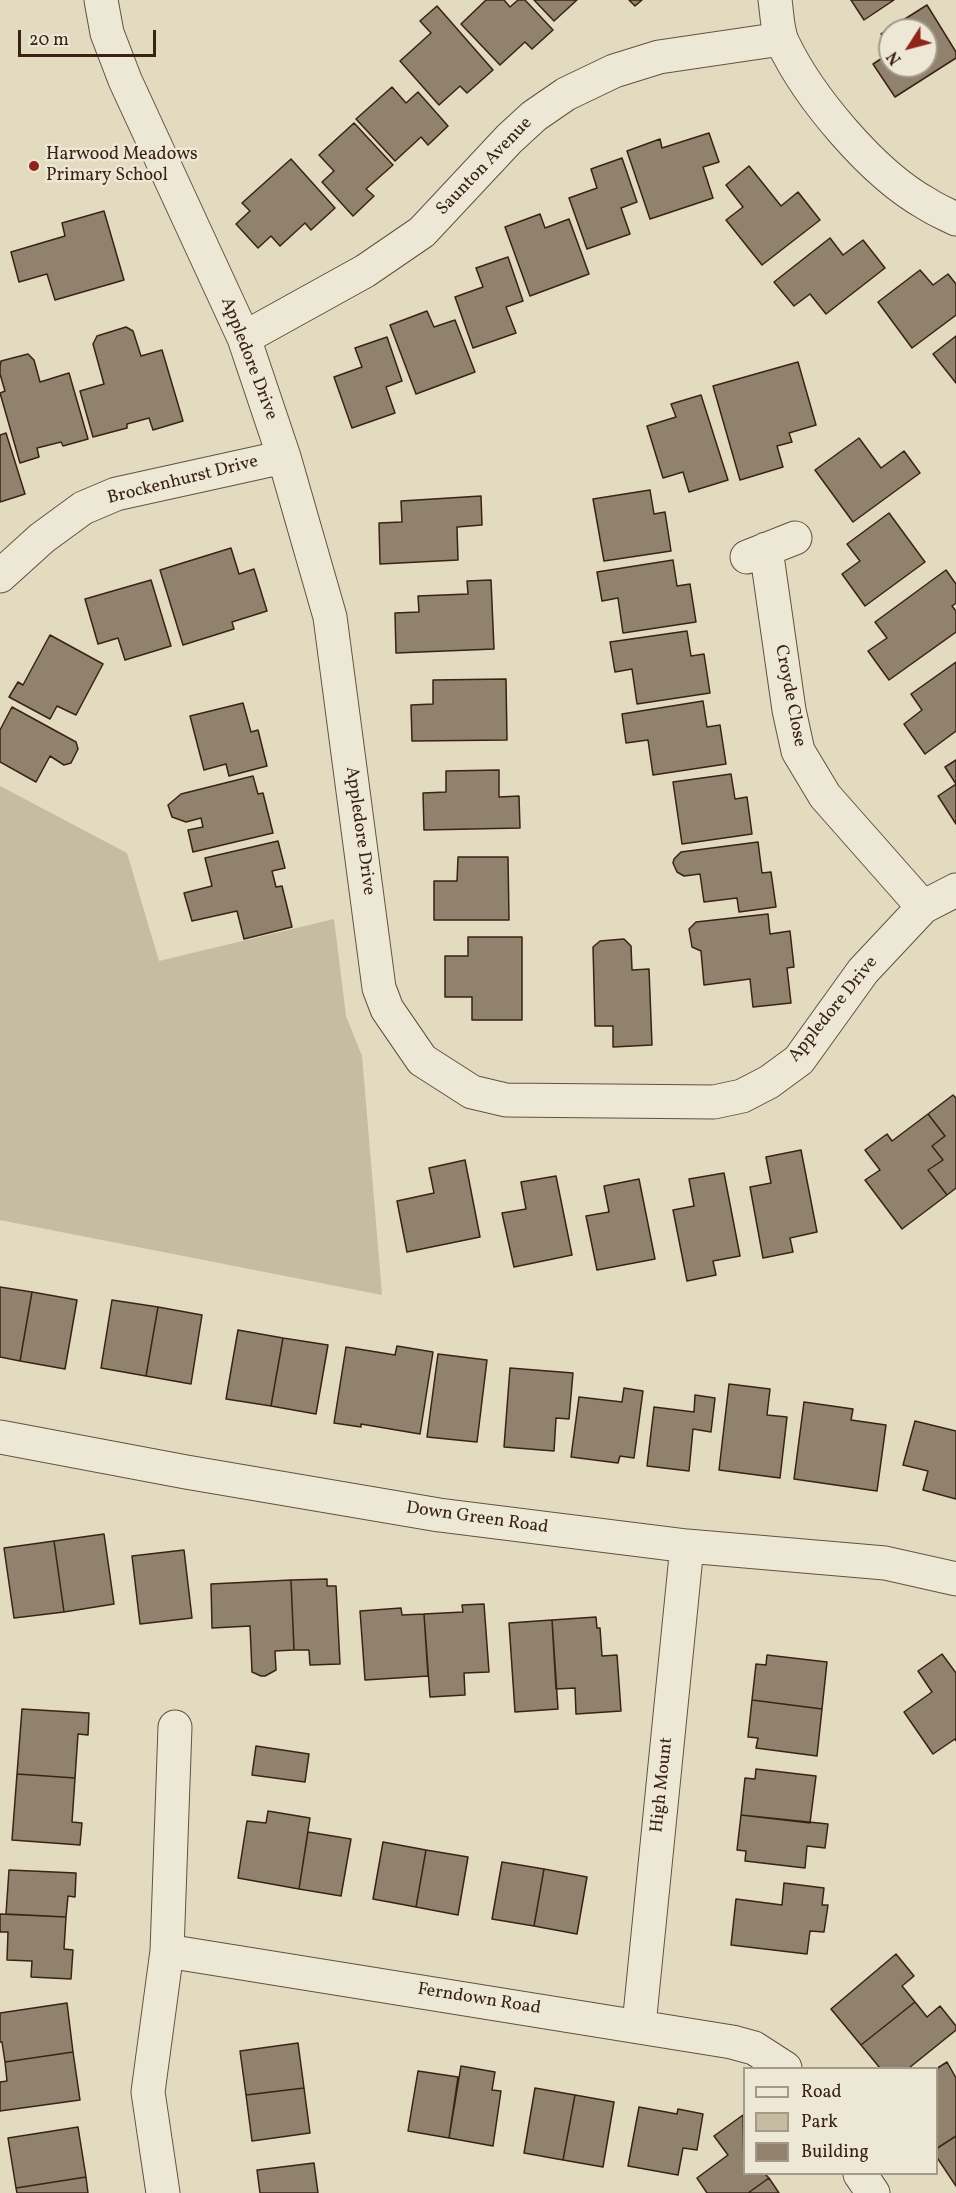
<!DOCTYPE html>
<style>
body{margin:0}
#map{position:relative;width:956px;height:2193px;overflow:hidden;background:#e2dbbf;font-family:Vollkorn,serif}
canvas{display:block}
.legend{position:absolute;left:743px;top:2067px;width:195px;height:108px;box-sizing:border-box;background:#ece8d5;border:2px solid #a59989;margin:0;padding:8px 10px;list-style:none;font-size:18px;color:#3a2216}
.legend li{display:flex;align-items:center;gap:12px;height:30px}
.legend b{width:30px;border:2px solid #a59989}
.north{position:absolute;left:878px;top:18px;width:60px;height:60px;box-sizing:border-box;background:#ece8d5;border:2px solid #a59989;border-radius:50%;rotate:234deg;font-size:16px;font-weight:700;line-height:24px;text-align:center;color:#3a2216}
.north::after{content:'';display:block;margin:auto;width:21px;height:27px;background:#8f2418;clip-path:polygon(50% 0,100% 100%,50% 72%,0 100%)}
.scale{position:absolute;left:18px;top:30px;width:138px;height:27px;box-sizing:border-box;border:3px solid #3a2216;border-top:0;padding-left:8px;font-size:18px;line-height:21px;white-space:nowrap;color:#3a2216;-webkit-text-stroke:4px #ece8d5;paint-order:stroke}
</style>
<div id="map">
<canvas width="956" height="2193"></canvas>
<ul class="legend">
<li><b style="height:8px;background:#ece8d5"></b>Road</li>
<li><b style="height:16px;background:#c5bca2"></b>Park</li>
<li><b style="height:16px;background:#91826e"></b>Building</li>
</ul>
<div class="north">N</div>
<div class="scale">20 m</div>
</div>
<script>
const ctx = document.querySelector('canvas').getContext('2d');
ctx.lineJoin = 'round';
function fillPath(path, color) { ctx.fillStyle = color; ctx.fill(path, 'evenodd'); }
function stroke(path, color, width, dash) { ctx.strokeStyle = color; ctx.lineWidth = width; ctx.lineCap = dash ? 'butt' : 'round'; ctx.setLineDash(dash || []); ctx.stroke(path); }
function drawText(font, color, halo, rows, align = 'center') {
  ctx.font = font + ' Vollkorn,serif'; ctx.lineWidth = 5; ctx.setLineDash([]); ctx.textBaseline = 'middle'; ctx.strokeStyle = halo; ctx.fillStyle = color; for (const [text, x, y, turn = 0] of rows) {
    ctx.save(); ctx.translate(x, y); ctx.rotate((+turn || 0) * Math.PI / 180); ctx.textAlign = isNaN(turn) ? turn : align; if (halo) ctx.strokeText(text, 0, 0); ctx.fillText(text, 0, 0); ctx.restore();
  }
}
const green = new Path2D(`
 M 0,786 L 127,853 L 159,961 L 334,919 L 346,1016 L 362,1056 L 382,1295 L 0,1220 Z`);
const building = new Path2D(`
 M 486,0 L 504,0 L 510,7 L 518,0 L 525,0 L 553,30 L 532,49 L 525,42 L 500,65 L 461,24 Z
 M 534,0 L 577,0 L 554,21 Z
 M 629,0 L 642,0 L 635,6 Z
 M 851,0 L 894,0 L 864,20 Z
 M 927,5 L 956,52 L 956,58 L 895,97 L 873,64 L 890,53 L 890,66 L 926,66 L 926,30 L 890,30 L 890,47 L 881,34 Z
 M 437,6 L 493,70 L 467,93 L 460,86 L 439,105 L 400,61 L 431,33 L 420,21 Z
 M 392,87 L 406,103 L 418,92 L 448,126 L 428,145 L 421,137 L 395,161 L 356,119 Z
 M 354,123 L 393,165 L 366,189 L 374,196 L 353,216 L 322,182 L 334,171 L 319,155 Z
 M 709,133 L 719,162 L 703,167 L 713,198 L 650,219 L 627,151 L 660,139 L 662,148 Z
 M 622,158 L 637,202 L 621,208 L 630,234 L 587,249 L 569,198 L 597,188 L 591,169 Z
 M 291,159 L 335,208 L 311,230 L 305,223 L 280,246 L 271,236 L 258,248 L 236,224 L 250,211 L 242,203 Z
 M 749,166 L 781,206 L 798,192 L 820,220 L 762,265 L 726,220 L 743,207 L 726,185 Z
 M 104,211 L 124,280 L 55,300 L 47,274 L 19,282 L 11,252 L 65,236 L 62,223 Z
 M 540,214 L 545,228 L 569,219 L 589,274 L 530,296 L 505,227 Z
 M 830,238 L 843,255 L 863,240 L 885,268 L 826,314 L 810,294 L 794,306 L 774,282 Z
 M 508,257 L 523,301 L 506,307 L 516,333 L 473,348 L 455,297 L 483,287 L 476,268 Z
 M 920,270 L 933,285 L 948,274 L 956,284 L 956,315 L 912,348 L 878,302 Z
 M 427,311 L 434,327 L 455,320 L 475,372 L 416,394 L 390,325 Z
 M 126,327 L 133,331 L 141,356 L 162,350 L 183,421 L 153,430 L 149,418 L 127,424 L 127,428 L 93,437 L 80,391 L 104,384 L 93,344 L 97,336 Z
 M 956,336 L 956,383 L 933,354 Z
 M 387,337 L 402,381 L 386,387 L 395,413 L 352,428 L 334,377 L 362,367 L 355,348 Z
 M 28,354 L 34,360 L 40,382 L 69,373 L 88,439 L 63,446 L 61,442 L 37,448 L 39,457 L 20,463 L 0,393 L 5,391 L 0,374 L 0,366 L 1,361 Z
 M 798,362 L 816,425 L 789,433 L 792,442 L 777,446 L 783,467 L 740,480 L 713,386 Z
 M 701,395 L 728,480 L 689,492 L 683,472 L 663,478 L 647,426 L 676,417 L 671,404 Z
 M 6,433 L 25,494 L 0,502 L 0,435 Z
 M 859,438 L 881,468 L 904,451 L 920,473 L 853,522 L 815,470 Z
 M 650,490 L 654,514 L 665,512 L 671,551 L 604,561 L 593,499 Z
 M 481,496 L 482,525 L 457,527 L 458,560 L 380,564 L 379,523 L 402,522 L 401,501 Z
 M 889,513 L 925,562 L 865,606 L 842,574 L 860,561 L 847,544 Z
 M 231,548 L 239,574 L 254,569 L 267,611 L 232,622 L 234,629 L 183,645 L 160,570 Z
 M 673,560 L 677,586 L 690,584 L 696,622 L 623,633 L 618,598 L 602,601 L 597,572 Z
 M 946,570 L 956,584 L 956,603 L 952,606 L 956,611 L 956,632 L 889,680 L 868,651 L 887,638 L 875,622 Z
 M 151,580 L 171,646 L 125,660 L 118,638 L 98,644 L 85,599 Z
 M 491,580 L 494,649 L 396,653 L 395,613 L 419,612 L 418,596 L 468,594 L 467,581 Z
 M 687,631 L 691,656 L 704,654 L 710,693 L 637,704 L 632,669 L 615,672 L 610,642 Z
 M 50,635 L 103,664 L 76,715 L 57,706 L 50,719 L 9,697 L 18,682 L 23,685 Z
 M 956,662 L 956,731 L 925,754 L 904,724 L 922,710 L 911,694 Z
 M 506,679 L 507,740 L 412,741 L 411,705 L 433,704 L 433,680 Z
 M 703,701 L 707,727 L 720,725 L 726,764 L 653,775 L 648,740 L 626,743 L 622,714 Z
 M 243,703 L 251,732 L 258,730 L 267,766 L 229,776 L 226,764 L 204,770 L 190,716 Z
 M 12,707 L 76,742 L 78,749 L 71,763 L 64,765 L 50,756 L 36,782 L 0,762 L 0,730 Z
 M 956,760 L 956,784 L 945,767 Z
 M 499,770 L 499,797 L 519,796 L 520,828 L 424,830 L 423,793 L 446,792 L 446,771 Z
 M 731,774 L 735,799 L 747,797 L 752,834 L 682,844 L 673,782 Z
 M 253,776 L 258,794 L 263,793 L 273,833 L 193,852 L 188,830 L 203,827 L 201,818 L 186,822 L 172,817 L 168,805 L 181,794 Z
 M 956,784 L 956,824 L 938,796 Z
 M 278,841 L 285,868 L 272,871 L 276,887 L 282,886 L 292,927 L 244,939 L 237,911 L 192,921 L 184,893 L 212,886 L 205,858 Z
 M 758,842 L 762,873 L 771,872 L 776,907 L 739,912 L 737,898 L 704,902 L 700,874 L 684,876 L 677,872 L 673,863 L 674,859 L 681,852 Z
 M 458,857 L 508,857 L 509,920 L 434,920 L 434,881 L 457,881 Z
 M 768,914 L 770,934 L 790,931 L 794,967 L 787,968 L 791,1003 L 753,1007 L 750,979 L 704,985 L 701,951 L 692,947 L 689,929 L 696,922 Z
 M 468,937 L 522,937 L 522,1020 L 472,1020 L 472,997 L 445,997 L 445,956 L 468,956 Z
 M 624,939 L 631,946 L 632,970 L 649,969 L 652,1045 L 613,1047 L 613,1026 L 595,1026 L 593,947 L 600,941 Z
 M 953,1095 L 956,1098 L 956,1188 L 947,1195 L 928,1170 L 943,1160 L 932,1146 L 945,1136 L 928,1114 Z
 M 928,1114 L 945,1136 L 932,1146 L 943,1160 L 928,1170 L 947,1195 L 902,1229 L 865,1180 L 880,1170 L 865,1150 L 887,1134 L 892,1141 Z
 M 801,1150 L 817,1232 L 790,1238 L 793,1252 L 763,1258 L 750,1187 L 771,1183 L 766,1157 Z
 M 465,1160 L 480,1237 L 407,1252 L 397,1201 L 434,1193 L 429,1168 Z
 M 724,1173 L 740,1256 L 713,1261 L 716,1275 L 687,1281 L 673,1210 L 694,1206 L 689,1179 Z
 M 556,1176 L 572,1255 L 514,1267 L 502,1213 L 526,1209 L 521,1182 Z
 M 639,1179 L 655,1259 L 597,1270 L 586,1216 L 609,1212 L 604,1186 Z
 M 0,1287 L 32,1292 L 20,1361 L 0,1357 Z
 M 32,1292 L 77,1300 L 65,1369 L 20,1361 Z
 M 112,1300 L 158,1307 L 146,1376 L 101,1368 Z
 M 158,1307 L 202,1315 L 191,1384 L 146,1376 Z
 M 238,1330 L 283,1338 L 271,1406 L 226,1399 Z
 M 283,1338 L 328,1345 L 316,1414 L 271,1406 Z
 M 397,1346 L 433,1352 L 420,1434 L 361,1424 L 361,1427 L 334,1423 L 346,1347 L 395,1355 Z
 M 438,1354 L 487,1360 L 477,1442 L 427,1437 Z
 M 510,1368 L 573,1373 L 569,1419 L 556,1418 L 554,1451 L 504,1447 Z
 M 729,1384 L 770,1389 L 767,1415 L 787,1417 L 780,1478 L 719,1470 Z
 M 624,1388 L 643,1391 L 634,1458 L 620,1456 L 618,1463 L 571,1457 L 579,1397 L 622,1402 Z
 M 695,1395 L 715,1398 L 711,1432 L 693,1429 L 689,1471 L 647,1466 L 654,1407 L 694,1412 Z
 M 804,1402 L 853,1409 L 851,1420 L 886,1425 L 877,1491 L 794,1479 Z
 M 915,1421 L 956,1431 L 956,1499 L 923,1490 L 928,1471 L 903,1465 Z
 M 104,1534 L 114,1604 L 64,1612 L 54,1541 Z
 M 54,1541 L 64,1612 L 14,1618 L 4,1548 Z
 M 184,1550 L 192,1618 L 140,1624 L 132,1556 Z
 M 327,1579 L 327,1586 L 336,1586 L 340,1664 L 310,1665 L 309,1650 L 294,1650 L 291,1580 Z
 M 291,1580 L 294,1650 L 275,1651 L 276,1670 L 265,1676 L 261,1676 L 252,1672 L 250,1626 L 212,1628 L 211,1584 Z
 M 484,1604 L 489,1672 L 464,1673 L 465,1695 L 430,1697 L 424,1614 L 463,1612 L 462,1605 Z
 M 401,1608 L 402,1615 L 424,1614 L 428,1676 L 365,1680 L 360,1611 Z
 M 596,1617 L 597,1628 L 600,1628 L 602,1656 L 617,1655 L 621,1711 L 576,1714 L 575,1688 L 556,1689 L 552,1620 Z
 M 552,1620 L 558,1709 L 515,1712 L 509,1623 Z
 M 942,1654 L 956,1673 L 956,1741 L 955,1739 L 933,1754 L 904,1712 L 932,1692 L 918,1671 Z
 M 767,1655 L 827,1662 L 822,1709 L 752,1700 L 756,1664 L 766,1665 Z
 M 752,1700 L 822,1709 L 817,1756 L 756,1748 L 758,1738 L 748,1737 Z
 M 22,1709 L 89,1713 L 88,1735 L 78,1734 L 75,1778 L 17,1774 Z
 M 256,1746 L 309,1754 L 305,1782 L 252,1775 Z
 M 756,1769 L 816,1776 L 810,1823 L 741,1815 L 745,1778 L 755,1779 Z
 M 17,1774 L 75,1778 L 72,1822 L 82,1823 L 80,1845 L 12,1840 Z
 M 268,1811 L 310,1818 L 299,1889 L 238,1878 L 247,1821 L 266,1823 Z
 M 741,1815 L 828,1824 L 825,1848 L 807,1846 L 805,1868 L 745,1861 L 746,1851 L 737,1850 Z
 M 308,1832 L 351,1839 L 341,1896 L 299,1889 Z
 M 383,1842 L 426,1850 L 416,1907 L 373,1899 Z
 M 426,1850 L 468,1857 L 458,1915 L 416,1907 Z
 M 502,1862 L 544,1869 L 534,1926 L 492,1919 Z
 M 544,1869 L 587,1877 L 577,1934 L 534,1926 Z
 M 9,1870 L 76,1873 L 75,1897 L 68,1896 L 66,1917 L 6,1914 Z
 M 784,1883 L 824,1888 L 822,1905 L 828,1905 L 824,1932 L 810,1931 L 807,1954 L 731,1945 L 736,1899 L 782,1905 Z
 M 0,1914 L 66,1917 L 64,1949 L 73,1950 L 71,1979 L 31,1977 L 32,1961 L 7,1960 L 8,1932 L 0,1932 Z
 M 896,1954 L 914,1976 L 902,1986 L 915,2002 L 861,2045 L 831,2009 Z
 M 915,2002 L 927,2017 L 940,2006 L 956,2026 L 956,2030 L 909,2068 L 880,2068 L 861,2045 Z
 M 67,2003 L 73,2052 L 5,2062 L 2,2042 L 0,2042 L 0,2013 Z
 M 298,2043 L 304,2088 L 246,2095 L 240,2051 Z
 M 73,2052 L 80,2100 L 0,2111 L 0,2082 L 7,2081 L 5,2062 Z
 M 947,2062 L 956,2078 L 956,2136 L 936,2149 L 936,2069 Z
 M 461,2066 L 495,2072 L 492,2090 L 501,2091 L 493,2146 L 449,2138 Z
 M 418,2071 L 458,2077 L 449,2138 L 408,2131 Z
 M 304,2088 L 310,2133 L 252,2141 L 246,2095 Z
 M 535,2088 L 575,2095 L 563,2160 L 524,2153 Z
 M 575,2095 L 614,2102 L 603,2167 L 563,2160 Z
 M 639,2107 L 677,2114 L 678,2109 L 703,2114 L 697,2150 L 683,2148 L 678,2175 L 628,2166 Z
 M 743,2115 L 744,2174 L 765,2174 L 769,2178 L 748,2193 L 707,2193 L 697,2178 L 728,2155 L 714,2136 Z
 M 78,2127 L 86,2177 L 16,2188 L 8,2138 Z
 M 956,2136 L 956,2186 L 936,2156 L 936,2149 Z
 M 314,2163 L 318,2193 L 260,2193 L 257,2170 Z
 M 86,2177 L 88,2193 L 17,2193 L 16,2188 Z
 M 769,2178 L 779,2193 L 748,2193 Z`);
const minor = new Path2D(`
 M 101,0 L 107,33 L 125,80 L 244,338 L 284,457 L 330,617 L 379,988 L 387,1009 L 422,1060 L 472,1092 L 506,1100 L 714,1102 L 742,1096 L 769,1082 L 799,1060 L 863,971 L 923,907 L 956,890
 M 775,0 C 777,13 777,29 782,41 C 808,97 873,174 927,204 C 936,210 946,214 956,219
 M 244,338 L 365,271 L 422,232 L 509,139 L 534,116 L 566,94 L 614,71 L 659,57 L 781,39
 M 766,549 L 789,710 L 798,751 L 825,796 L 923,907
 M 747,557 L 795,538
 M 0,576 L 42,538 L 83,508 L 116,494 L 284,457
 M 0,1437 L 186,1472 L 439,1515 L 687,1546 L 885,1563 L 956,1579
 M 167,1951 L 732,2042 L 754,2048 L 785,2068
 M 639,2025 L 687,1546
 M 860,2174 L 873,2193
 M 163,2193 L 148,2092 L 167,1951 L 175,1727`);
const markers = [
 [34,166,6,"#8f2418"]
];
const poiNames = [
 ["Harwood Meadows",46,156],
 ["Primary School",46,177]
];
const streetNames = [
 ["Saunton Avenue",485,167,-46],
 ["Appledore Drive",248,359,69],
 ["Brockenhurst Drive",183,481,-14],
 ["Croyde Close",789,696,79],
 ["Appledore Drive",359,831,82],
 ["Appledore Drive",834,1010,-51],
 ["Down Green Road",477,1519,8],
 ["High Mount",663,1785,-84],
 ["Ferndown Road",479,2000,9]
];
fillPath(green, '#c5bca2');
fillPath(building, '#91826e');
stroke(building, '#3a2216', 1.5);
stroke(minor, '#645040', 35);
stroke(minor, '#ece8d5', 33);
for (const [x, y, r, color] of markers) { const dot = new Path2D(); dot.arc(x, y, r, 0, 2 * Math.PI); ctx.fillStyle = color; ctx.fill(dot); stroke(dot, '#ece8d5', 2); }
drawText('18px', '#3a2216', '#ece8d5', poiNames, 'left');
drawText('18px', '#3a2216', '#ece8d5', streetNames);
</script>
